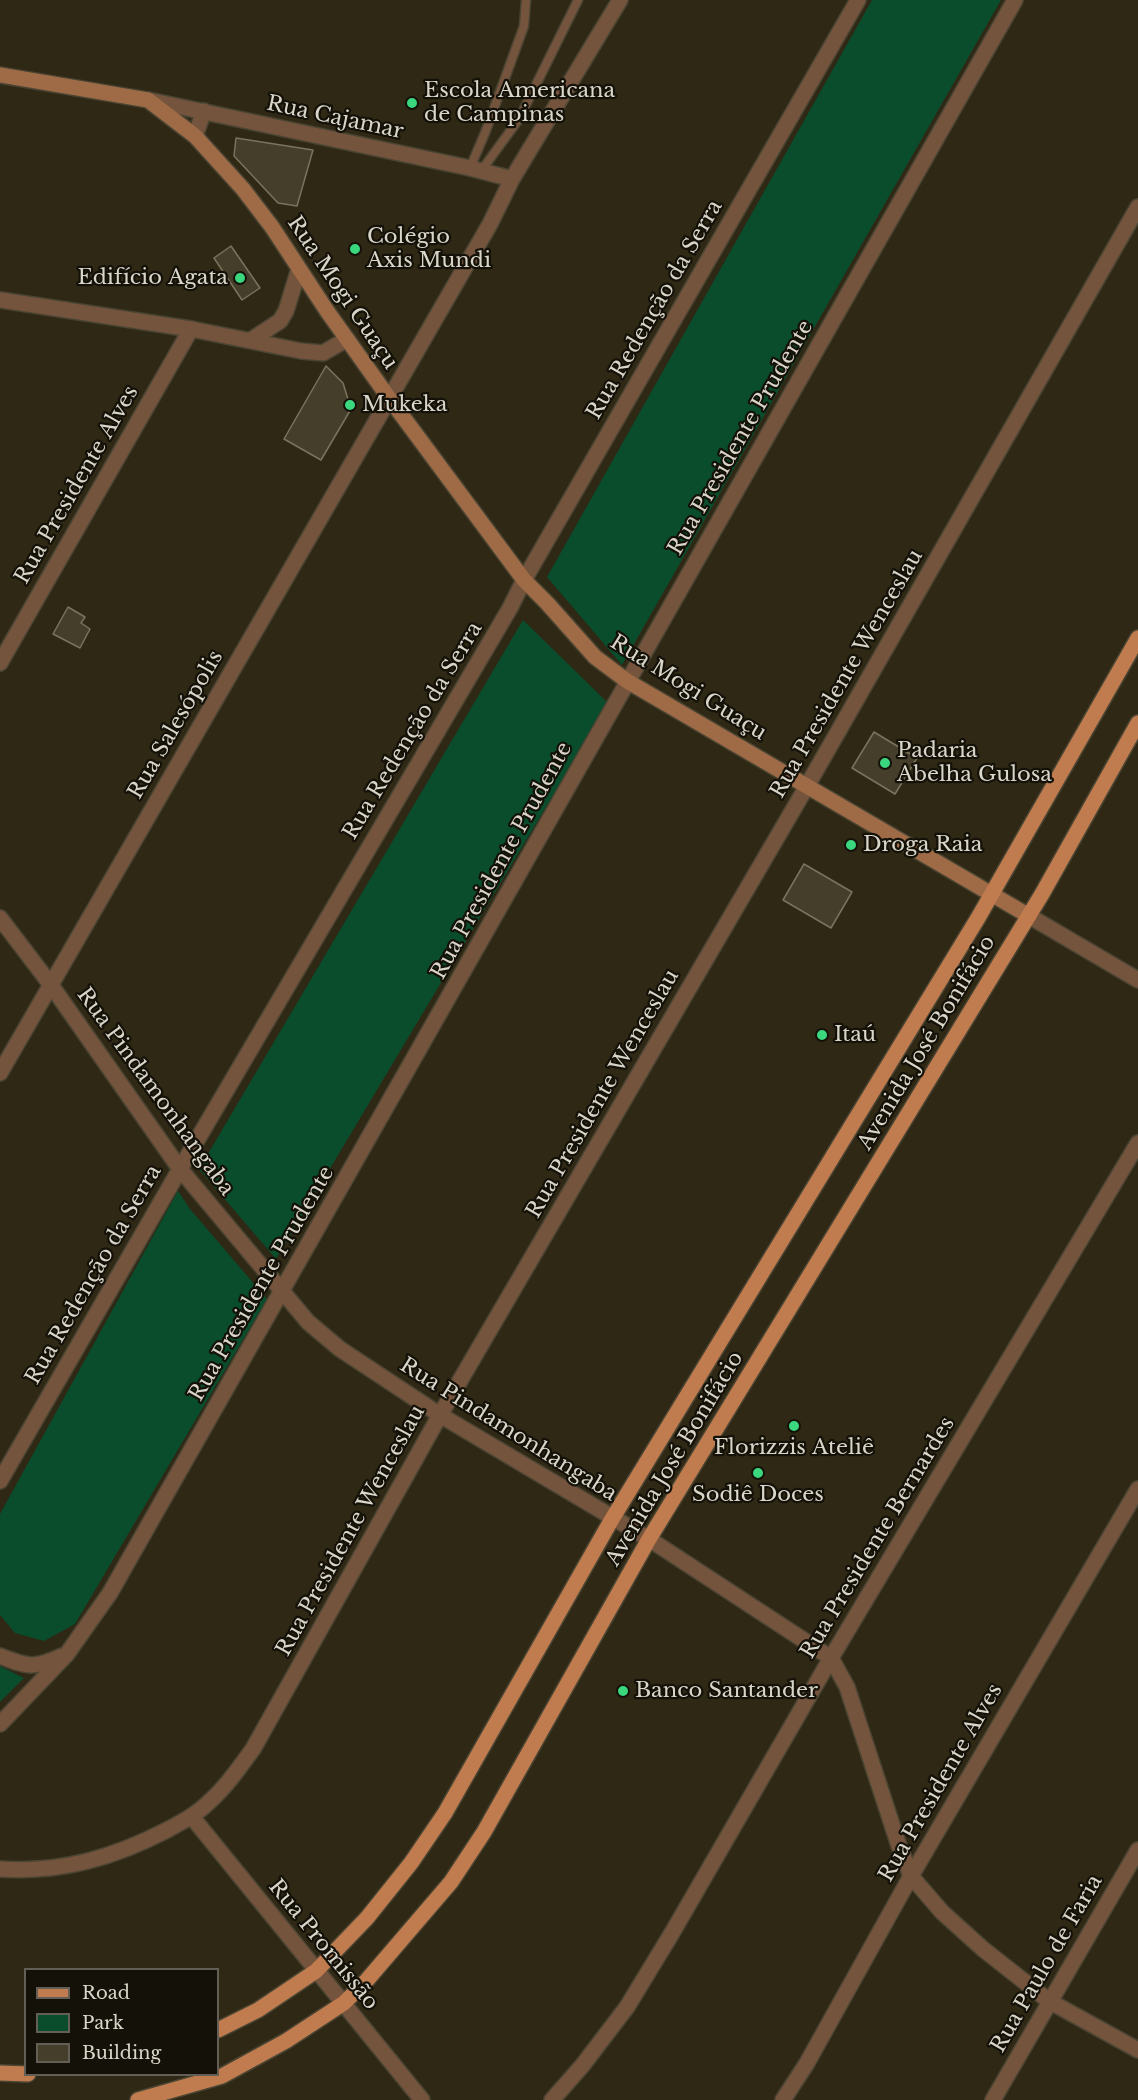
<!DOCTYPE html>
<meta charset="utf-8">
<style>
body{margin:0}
#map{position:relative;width:1138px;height:2100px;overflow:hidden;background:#2f2815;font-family:"Libre Baskerville",serif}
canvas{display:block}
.legend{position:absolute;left:24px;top:1968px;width:195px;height:108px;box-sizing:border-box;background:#141109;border:2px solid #635f56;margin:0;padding:8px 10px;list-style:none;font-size:18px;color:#d9d5c9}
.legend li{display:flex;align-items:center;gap:12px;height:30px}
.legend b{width:30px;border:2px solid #635f56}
</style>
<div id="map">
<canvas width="1138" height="2100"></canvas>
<ul class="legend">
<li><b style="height:8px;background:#c07c4e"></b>Road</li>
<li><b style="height:16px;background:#094d2d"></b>Park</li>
<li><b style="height:16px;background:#453e2a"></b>Building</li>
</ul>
</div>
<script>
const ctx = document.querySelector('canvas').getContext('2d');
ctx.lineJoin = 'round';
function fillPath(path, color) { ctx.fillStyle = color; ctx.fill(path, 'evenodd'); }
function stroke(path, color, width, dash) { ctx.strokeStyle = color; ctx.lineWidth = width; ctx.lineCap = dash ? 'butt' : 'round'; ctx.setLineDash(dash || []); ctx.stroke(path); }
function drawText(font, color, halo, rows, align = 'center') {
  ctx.font = font + ' "Libre Baskerville",serif'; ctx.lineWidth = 4.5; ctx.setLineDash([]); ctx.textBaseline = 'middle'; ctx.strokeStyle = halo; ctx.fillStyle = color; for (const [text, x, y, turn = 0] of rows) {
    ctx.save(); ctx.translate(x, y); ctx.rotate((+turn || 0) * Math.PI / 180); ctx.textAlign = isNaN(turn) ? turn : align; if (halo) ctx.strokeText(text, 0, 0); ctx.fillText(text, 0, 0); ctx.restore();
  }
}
const green = new Path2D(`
 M 872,0 L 1001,0 L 622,665 L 547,577 Z
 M 523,620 L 608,703 L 276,1259 L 199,1169 Z
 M 178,1191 L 190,1209 L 267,1299 L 75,1624 L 44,1641 L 15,1633 L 0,1615 L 0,1514 Z
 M 0,1666 L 24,1678 L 0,1702 Z`);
const building = new Path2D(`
 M 236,138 L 313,150 L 297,206 L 278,203 L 234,156 Z
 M 231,246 L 260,288 L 242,300 L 214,258 Z
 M 326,366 L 343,383 L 351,409 L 321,460 L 284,439 Z
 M 68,607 L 85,617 L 81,623 L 90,629 L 80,648 L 53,634 Z
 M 874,732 L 917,758 L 895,794 L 852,768 Z
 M 804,864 L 852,892 L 831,928 L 783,900 Z`);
const service = new Path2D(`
 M 470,168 L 485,133 L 524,26 L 526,0
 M 481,171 L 519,119 L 578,0`);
const minor = new Path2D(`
 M 148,100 L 470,168 L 512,179
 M 195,136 L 204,111
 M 0,300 L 191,329
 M 0,1073 L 490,224 L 512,179 L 620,0
 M 0,1481 L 180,1169 L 510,608 L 524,580 L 858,0
 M 0,1656 C 28,1667 34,1669 62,1656
 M 0,1724 L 67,1654 L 110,1593 L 1015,0
 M 192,1817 L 422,2100
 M 0,1869 C 61,1873 113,1858 167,1830 C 182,1822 197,1814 209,1802 C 226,1787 239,1768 253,1749 L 440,1415 L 807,786 L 1138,207
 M 552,2100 L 582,2066 L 627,2007 L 672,1933 L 831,1658 L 1138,1143
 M 993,2100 L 1138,1850`);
const tertiary = new Path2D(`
 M 251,340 L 280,321 L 286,311 L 299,269
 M 0,663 L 191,329 L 301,351 L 323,353 L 347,339
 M 1029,916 L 1138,980
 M 0,918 L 51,985 L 180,1169 L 308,1322 L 340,1349 L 440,1415 L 649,1539 L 831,1658 L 847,1687 L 899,1846 L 911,1876 L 942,1912 L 983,1949 L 1049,2001 L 1138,2050
 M 783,2100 L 807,2063 L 911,1876 L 1138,1489`);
const secondary = new Path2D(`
 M 0,75 L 148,100 L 195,136 L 243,189 L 272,227 L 327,311 L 389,398 L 524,580 L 547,603 L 595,657 L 627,681 L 1029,916`);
const primary = new Path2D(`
 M 218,2030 L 258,2010 L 316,1971 L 367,1918 L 411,1863 L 445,1813 L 612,1519 L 978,918 L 1138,638
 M 0,2073 L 28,2074
 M 138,2100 L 222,2076 L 286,2041 L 344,2003 L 367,1980 L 451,1882 L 484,1832 L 649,1539 L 1042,894 L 1138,723`);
const markers = [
 [412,103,6,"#3bd77e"],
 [355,249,6,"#3bd77e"],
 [240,278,6,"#3bd77e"],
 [350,405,6,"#3bd77e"],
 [885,763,6,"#3bd77e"],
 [851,845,6,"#3bd77e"],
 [822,1035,6,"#3bd77e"],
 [794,1426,6,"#3bd77e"],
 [758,1473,6,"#3bd77e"],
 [623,1691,6,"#3bd77e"]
];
const poiNames = [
 ["Escola Americana",424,91],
 ["de Campinas",424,115],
 ["Colégio",367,237],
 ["Axis Mundi",367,261],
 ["Edifício Agata",228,278,"right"],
 ["Mukeka",362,405],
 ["Padaria",897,751],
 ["Abelha Gulosa",897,775],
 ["Droga Raia",863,845],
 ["Itaú",834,1035],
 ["Florizzis Ateliê",794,1448,"center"],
 ["Sodiê Doces",758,1495,"center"],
 ["Banco Santander",635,1691]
];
const streetNames = [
 ["Rua Cajamar",335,118,12],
 ["Rua Mogi Guaçu",342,293,56],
 ["Rua Redenção da Serra",655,310,-60],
 ["Rua Presidente Prudente",741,438,-60],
 ["Rua Presidente Alves",77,485,-60],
 ["Rua Presidente Wenceslau",847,674,-60],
 ["Rua Mogi Guaçu",688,688,32],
 ["Rua Salesópolis",176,725,-60],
 ["Rua Redenção da Serra",413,731,-59],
 ["Rua Presidente Prudente",502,861,-61],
 ["Avenida José Bonifácio",927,1043,-59],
 ["Rua Pindamonhangaba",155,1092,54],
 ["Rua Presidente Wenceslau",603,1094,-60],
 ["Rua Redenção da Serra",94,1275,-60],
 ["Rua Presidente Prudente",262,1284,-60],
 ["Rua Pindamonhangaba",508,1430,32],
 ["Avenida José Bonifácio",675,1459,-59],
 ["Rua Presidente Wenceslau",351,1531,-61],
 ["Rua Presidente Bernardes",878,1538,-59],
 ["Rua Presidente Alves",941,1783,-60],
 ["Rua Promissão",323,1945,51],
 ["Rua Paulo de Faria",1047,1964,-60]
];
fillPath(green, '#094d2d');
fillPath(building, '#453e2a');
stroke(building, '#7b735d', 1.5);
stroke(service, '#4a4432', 11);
stroke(minor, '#4a4432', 18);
stroke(tertiary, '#4a4432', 18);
stroke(secondary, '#4a4432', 18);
stroke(primary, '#4a4432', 18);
stroke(service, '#75543e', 8);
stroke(minor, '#75543e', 15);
stroke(tertiary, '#75543e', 15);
stroke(secondary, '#9f6b47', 15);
stroke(primary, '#c07c4e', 15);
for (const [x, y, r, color] of markers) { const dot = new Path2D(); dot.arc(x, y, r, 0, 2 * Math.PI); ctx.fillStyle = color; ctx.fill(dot); stroke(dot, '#141109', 2); }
drawText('21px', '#d9d5c9', '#141109', poiNames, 'left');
drawText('21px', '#d9d5c9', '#141109', streetNames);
</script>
